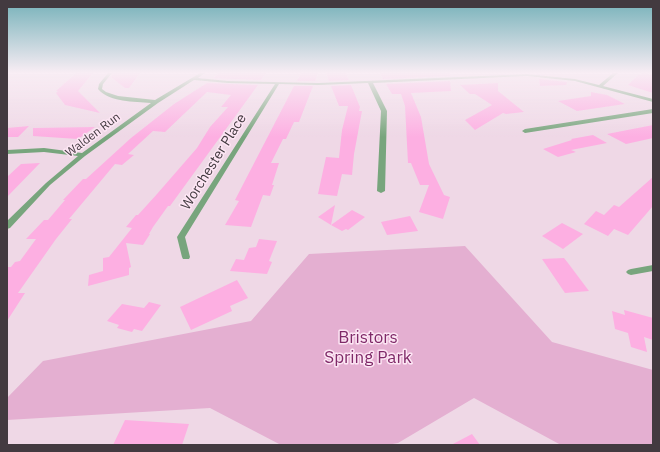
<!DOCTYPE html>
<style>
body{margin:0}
#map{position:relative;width:660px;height:452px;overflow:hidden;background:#efd8e6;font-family:"IBM Plex Sans",sans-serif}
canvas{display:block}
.frame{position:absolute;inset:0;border:8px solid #433a40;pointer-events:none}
</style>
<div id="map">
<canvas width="660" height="452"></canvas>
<div class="frame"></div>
</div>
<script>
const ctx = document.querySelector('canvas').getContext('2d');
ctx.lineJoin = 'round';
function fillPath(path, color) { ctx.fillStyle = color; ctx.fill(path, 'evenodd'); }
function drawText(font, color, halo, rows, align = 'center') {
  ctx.font = font + ' "IBM Plex Sans",sans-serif'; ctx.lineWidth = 3; ctx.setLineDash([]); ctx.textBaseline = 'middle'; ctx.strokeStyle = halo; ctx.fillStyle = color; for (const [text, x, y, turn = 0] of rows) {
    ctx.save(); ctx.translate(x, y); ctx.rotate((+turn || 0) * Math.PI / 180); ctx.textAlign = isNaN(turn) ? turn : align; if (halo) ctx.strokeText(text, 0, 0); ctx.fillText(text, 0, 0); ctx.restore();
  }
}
const green = new Path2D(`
 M 465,246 L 552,342 L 653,370 L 653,445 L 561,445 L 474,398 L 398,443 L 387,445 L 281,445 L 210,408 L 7,420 L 7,398 L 43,361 L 251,321 L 309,254 Z`);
const building = new Path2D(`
 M 76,73 L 93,73 L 78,91 L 100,113 L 65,105 L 56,93 L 58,91 L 56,91 Z
 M 113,73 L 140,73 L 129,88 L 125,88 L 111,77 Z
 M 220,73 L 266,73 L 261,80 L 213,78 Z
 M 301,73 L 318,73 L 315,81 L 297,81 Z
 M 326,73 L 346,73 L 349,80 L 329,81 Z
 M 380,73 L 450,73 L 450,76 L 383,79 Z
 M 642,73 L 653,75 L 653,93 L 628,85 L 638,75 L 640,75 Z
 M 539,79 L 567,82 L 566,85 L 540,86 Z
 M 450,81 L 451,91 L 411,93 L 421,117 L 429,164 L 444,195 L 450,197 L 443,219 L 419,212 L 429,185 L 420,185 L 411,163 L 408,163 L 405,106 L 401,94 L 392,94 L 386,84 Z
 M 207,83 L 258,85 L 170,206 L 168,206 L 153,227 L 149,234 L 150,234 L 143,245 L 126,243 L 131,267 L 129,268 L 129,275 L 88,286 L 89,275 L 103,271 L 103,258 L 109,257 L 132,228 L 126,227 L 136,215 L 138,215 L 157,194 L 197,148 L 210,127 L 228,107 L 221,107 L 231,95 L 207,92 L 165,132 L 153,131 L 128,154 L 134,155 L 122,165 L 115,164 L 69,219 L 72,219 L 56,239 L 18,293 L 25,293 L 7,321 L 7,267 L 11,267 L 15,262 L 20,261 L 36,239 L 26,239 L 44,220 L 48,220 L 65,200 L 63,200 L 83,179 L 86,179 L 131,138 L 174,104 Z
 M 498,83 L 498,91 L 524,112 L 506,114 L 503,113 L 475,130 L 465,120 L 492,105 L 475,94 L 470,94 L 460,85 Z
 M 351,85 L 360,107 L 359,111 L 362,111 L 354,154 L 352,175 L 342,174 L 337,196 L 318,194 L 326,157 L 339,158 L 342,130 L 348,106 L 339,106 L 331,86 Z
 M 294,86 L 313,86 L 299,122 L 294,122 L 286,139 L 283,139 L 271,163 L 279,163 L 272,185 L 274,185 L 270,196 L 263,195 L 251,227 L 225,225 L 239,201 L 235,200 Z
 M 591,92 L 607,95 L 625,104 L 577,111 L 558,101 L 591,96 Z
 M 653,125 L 653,138 L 626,144 L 607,134 Z
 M 29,126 L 18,137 L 7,137 L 7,128 Z
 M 95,127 L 78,139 L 33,136 L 33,128 Z
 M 593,135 L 607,143 L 571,150 L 576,152 L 558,157 L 543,149 L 572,140 L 571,139 Z
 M 40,163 L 7,197 L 7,177 L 21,164 Z
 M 653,177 L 653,206 L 628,235 L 614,229 L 608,236 L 584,224 L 596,211 L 604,215 L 614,205 L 619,207 Z
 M 335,205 L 331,225 L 318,217 Z
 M 352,210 L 365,217 L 348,230 L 346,229 L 342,231 L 331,225 Z
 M 410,216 L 418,231 L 387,235 L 381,222 Z
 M 562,223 L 583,234 L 563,249 L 542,236 Z
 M 259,239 L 277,241 L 269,261 L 272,262 L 267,274 L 230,271 L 236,259 L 244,260 L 249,248 L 256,247 Z
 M 564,258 L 568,263 L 589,291 L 565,293 L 542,259 Z
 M 237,280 L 248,298 L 230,306 L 232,311 L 191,330 L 180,307 Z
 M 149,302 L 161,305 L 142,331 L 134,329 L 132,332 L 117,328 L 119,325 L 107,321 L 122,304 L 144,308 Z
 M 624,310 L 653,318 L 653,340 L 644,337 L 647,352 L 631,347 L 628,333 L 615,329 L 612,311 L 625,315 Z
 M 125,420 L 189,424 L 182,445 L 113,445 Z
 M 472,434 L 480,445 L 451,445 Z`);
const street = new Path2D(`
 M 108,73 L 112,73 L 103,84 L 102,89 L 106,92 L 118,96 L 155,100 L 200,73 L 205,73 L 198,78 L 228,81 L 318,83 L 527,74 L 575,79 L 599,85 L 613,73 L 618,73 L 603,86 L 653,99 L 653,102 L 575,81 L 527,76 L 373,83 L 387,111 L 385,191 L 381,193 L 377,191 L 381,111 L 368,83 L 318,85 L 279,84 L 185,237 L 190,257 L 189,259 L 183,259 L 182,257 L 177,237 L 275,84 L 228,83 L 194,80 L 158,103 L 85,156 L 50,185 L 10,228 L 7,229 L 7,221 L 46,183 L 78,156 L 44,152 L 7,154 L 7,150 L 44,148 L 82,153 L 151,103 C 134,101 110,103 98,89 L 99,84 Z
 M 653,109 L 653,113 L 525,133 L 522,131 L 525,129 Z
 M 653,265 L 653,271 L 631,275 L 628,274 L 626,272 L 628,270 L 631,269 Z`);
const farStreetnames = [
 ["Walden Run",93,135,-37]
];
const streetNames = [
 ["Worchester Place",214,162,-58]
];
const nearParknames = [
 ["Bristors",368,338],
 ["Spring Park",368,358]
];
fillPath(green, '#e4afd1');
fillPath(building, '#fdafe2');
fillPath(street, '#78a57d');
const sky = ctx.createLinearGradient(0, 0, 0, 137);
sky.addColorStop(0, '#75b1b9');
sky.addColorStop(0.53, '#f8edf4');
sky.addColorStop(1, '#f8edf400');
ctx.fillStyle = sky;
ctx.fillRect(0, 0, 660, 137);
drawText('12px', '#433a40', '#fde6f4', farStreetnames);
drawText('14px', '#433a40', '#fde6f4', streetNames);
drawText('17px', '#7f2968', '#fde6f4', nearParknames);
</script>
